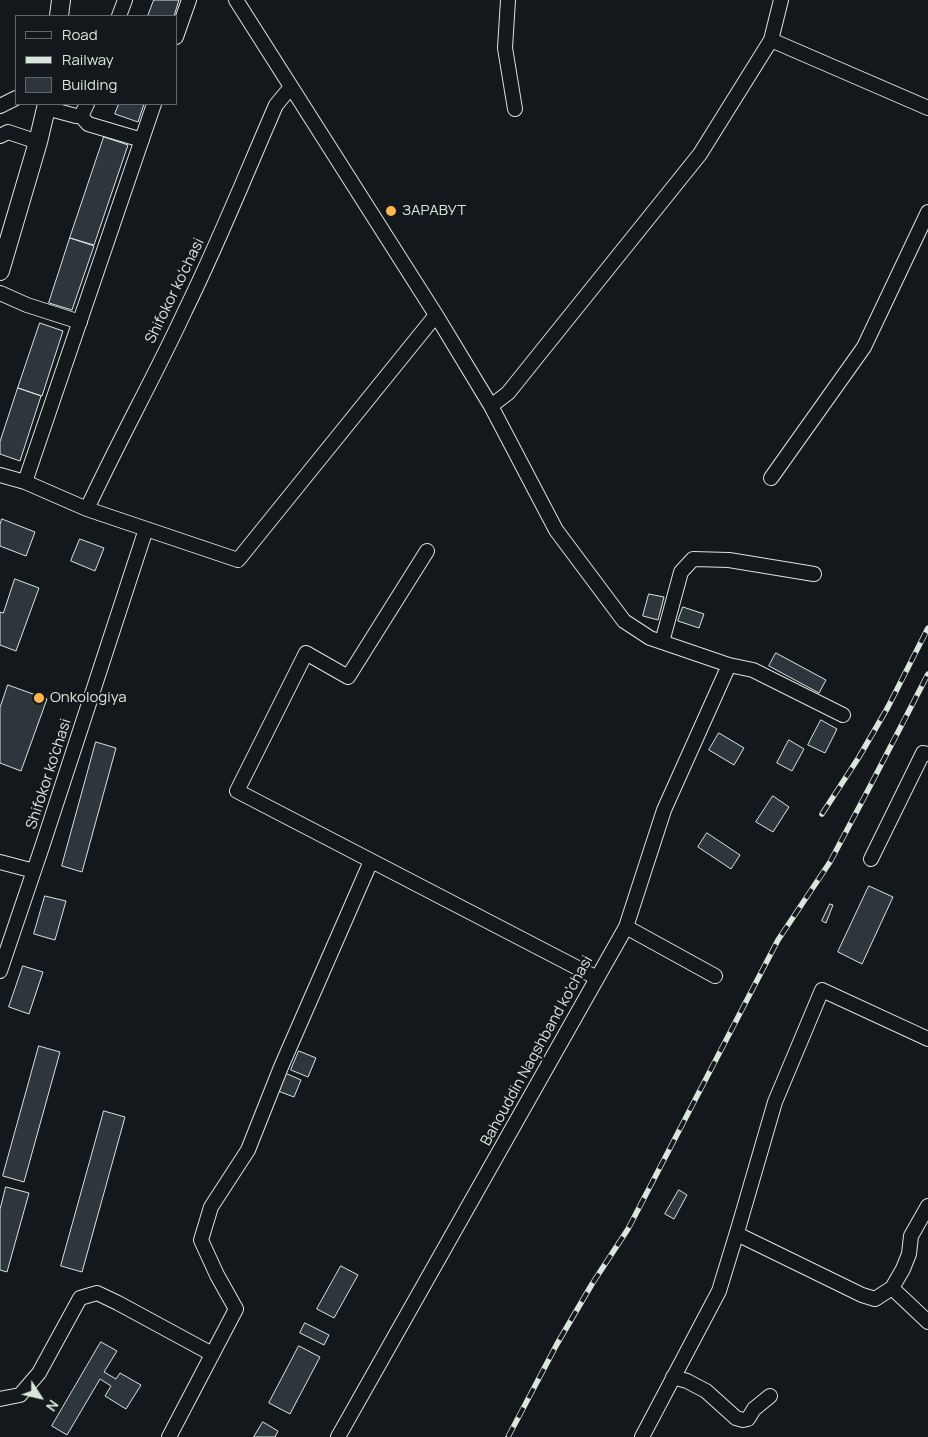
<!DOCTYPE html>
<meta charset="utf-8">
<style>
body{margin:0}
#map{position:relative;width:928px;height:1437px;overflow:hidden;background:#14181c;font-family:Manrope,sans-serif}
canvas{display:block}
.legend{position:absolute;left:15px;top:15px;width:162px;height:90px;box-sizing:border-box;background:#14181c;border:1px solid #626a69;margin:0;padding:6px 9px;list-style:none;font-size:15px;color:#d8e6dc}
.legend li{display:flex;align-items:center;gap:10px;height:25px}
.legend b{width:25px;border:1px solid #626a69}
.north{position:absolute;left:15px;top:1372px;width:50px;height:50px;-webkit-text-stroke:4px #14181c;paint-order:stroke;rotate:125deg;font-size:14px;font-weight:700;line-height:20px;text-align:center;color:#d8e6dc}
.north::after{content:'';display:block;margin:auto;width:18px;height:22px;background:#d8e6dc;clip-path:polygon(50% 0,100% 100%,50% 72%,0 100%)}
</style>
<div id="map">
<canvas width="928" height="1437"></canvas>
<ul class="legend">
<li><b style="height:6px;background:#14181c"></b>Road</li>
<li><b style="height:6px;background:#d8e6dc"></b>Railway</li>
<li><b style="height:14px;background:#2c363c"></b>Building</li>
</ul>
<div class="north">N</div>
</div>
<script>
const ctx = document.querySelector('canvas').getContext('2d');
ctx.lineJoin = 'round';
function fillPath(path, color) { ctx.fillStyle = color; ctx.fill(path, 'evenodd'); }
function stroke(path, color, width, dash) { ctx.strokeStyle = color; ctx.lineWidth = width; ctx.lineCap = dash ? 'butt' : 'round'; ctx.setLineDash(dash || []); ctx.stroke(path); }
function drawText(font, color, halo, rows, align = 'center') {
  ctx.font = font + ' Manrope,sans-serif'; ctx.lineWidth = 4; ctx.setLineDash([]); ctx.textBaseline = 'middle'; ctx.strokeStyle = halo; ctx.fillStyle = color; for (const [text, x, y, turn = 0] of rows) {
    ctx.save(); ctx.translate(x, y); ctx.rotate((+turn || 0) * Math.PI / 180); ctx.textAlign = isNaN(turn) ? turn : align; if (halo) ctx.strokeText(text, 0, 0); ctx.fillText(text, 0, 0); ctx.restore();
  }
}
const building = new Path2D(`
 M 154,0 L 179,0 L 174,16 L 148,16 Z
 M 119,104 L 144,104 L 138,122 L 115,114 Z
 M 104,137 L 128,145 L 94,245 L 70,238 Z
 M 70,238 L 94,246 L 72,310 L 49,303 Z
 M 40,323 L 63,331 L 42,396 L 18,388 Z
 M 18,388 L 41,396 L 20,461 L 0,454 L 0,442 Z
 M 2,519 L 35,532 L 26,556 L 0,546 L 0,525 Z
 M 80,539 L 104,548 L 95,571 L 71,561 Z
 M 15,579 L 39,588 L 16,651 L 0,645 L 0,612 L 3,613 Z
 M 649,594 L 664,597 L 658,620 L 643,616 Z
 M 683,607 L 704,614 L 699,628 L 678,621 Z
 M 776,653 L 826,680 L 819,693 L 769,666 Z
 M 8,685 L 47,699 L 21,771 L 0,763 L 0,708 Z
 M 821,720 L 837,729 L 825,753 L 808,745 Z
 M 719,733 L 744,748 L 734,765 L 709,750 Z
 M 789,740 L 804,749 L 792,771 L 777,763 Z
 M 96,742 L 116,748 L 82,872 L 62,866 Z
 M 773,796 L 789,807 L 773,832 L 756,822 Z
 M 707,833 L 740,855 L 731,869 L 698,847 Z
 M 869,886 L 893,897 L 862,964 L 838,952 Z
 M 45,896 L 66,901 L 55,940 L 34,934 Z
 M 830,904 L 833,905 L 826,923 L 822,921 Z
 M 23,966 L 43,972 L 29,1014 L 9,1007 Z
 M 39,1046 L 60,1052 L 24,1182 L 3,1176 Z
 M 299,1051 L 316,1058 L 308,1077 L 291,1070 Z
 M 285,1073 L 301,1080 L 294,1097 L 278,1091 Z
 M 104,1111 L 125,1117 L 82,1272 L 61,1266 Z
 M 6,1187 L 29,1193 L 7,1272 L 0,1270 L 0,1210 Z
 M 679,1190 L 687,1195 L 674,1219 L 665,1214 Z
 M 341,1266 L 358,1275 L 334,1318 L 317,1309 Z
 M 305,1323 L 329,1335 L 324,1345 L 300,1333 Z
 M 101,1342 L 117,1351 L 104,1372 L 116,1379 L 120,1373 L 141,1385 L 126,1409 L 105,1396 L 111,1386 L 100,1379 L 67,1435 L 52,1426 Z
 M 299,1346 L 320,1357 L 290,1414 L 269,1403 Z
 M 263,1422 L 278,1431 L 275,1437 L 254,1437 Z`);
const minor = new Path2D(`
 M 236,0 L 436,315 L 491,406 L 556,530 L 624,621 L 650,638 L 729,665 L 753,670 L 843,715
 M 508,0 L 505,48 L 515,109
 M 119,16 L 125,0
 M 176,37 L 189,0
 M 771,40 L 928,108
 M 0,106 L 16,98
 M 46,108 L 76,116 L 81,116 L 87,104
 M 81,116 L 88,124 L 142,140
 M 0,136 L 8,132 L 38,142
 M 0,293 L 27,305 L 80,322
 M 491,406 L 508,393 L 700,154 L 771,40 L 781,0
 M 0,475 L 25,482 L 87,509 L 238,560 L 436,315
 M 771,478 L 864,347 L 928,212
 M 25,482 L 154,104
 M 87,509 C 118,442 154,378 185,311 C 218,244 246,174 276,105 L 291,87
 M 427,551 L 348,677 L 306,653 L 237,791 L 597,978
 M 662,642 L 681,572 L 693,559 L 729,560 L 814,574
 M 871,859 L 923,753 L 928,754
 M 0,862 L 34,871
 M 626,927 L 715,976
 M 0,971 L 42,847 L 146,529
 M 737,1234 L 862,1295 L 875,1299 L 892,1288 L 903,1269 L 909,1254 L 911,1236 L 928,1206
 M 892,1288 L 928,1322
 M 673,1377 L 687,1381 L 706,1391 L 736,1418 L 743,1420 L 748,1419 L 754,1409 L 770,1396
 M 0,1399 L 20,1395 L 39,1373 L 80,1298 L 97,1293 L 118,1303 L 212,1354
 M 169,1437 L 236,1309 L 217,1275 L 201,1240 L 211,1207 L 248,1150 L 281,1067 L 371,861
 M 338,1437 L 626,927 L 664,810 L 729,665
 M 642,1437 L 719,1291 L 738,1229 L 775,1102 L 822,990 L 928,1039`);
const major = new Path2D(`
 M 59,16 L 61,0
 M 0,271 L 38,142 L 47,104`);
const rail = new Path2D(`
 M 822,814 L 859,757 L 888,707 L 928,628
 M 508,1437 L 557,1344 L 592,1284 L 628,1229 L 778,940 L 830,862 L 866,794 L 928,674`);
const markers = [
 [391,211,6,"#ffb74d"],
 [39,698,6,"#ffb74d"]
];
const poiNames = [
 ["ЗАРАВУТ",402,211],
 ["Onkologiya",50,698]
];
const streetNames = [
 ["Shifokor ko'chasi",175,291,-64],
 ["Shifokor ko'chasi",49,774,-72],
 ["Bahouddin Naqshband ko'chasi",537,1051,-61]
];
fillPath(building, '#2c363c');
stroke(building, '#d8e6dc', 1);
stroke(minor, '#d8e6dc', 16);
stroke(major, '#d8e6dc', 20);
stroke(minor, '#14181c', 14);
stroke(major, '#14181c', 18);
stroke(rail, '#d8e6dc', 5.5);
stroke(rail, '#14181c', 4, [11]);
for (const [x, y, r, color] of markers) { const dot = new Path2D(); dot.arc(x, y, r, 0, 2 * Math.PI); ctx.fillStyle = color; ctx.fill(dot); stroke(dot, '#14181c', 2); }
drawText('15px', '#d8e6dc', '#14181c', poiNames, 'left');
drawText('15px', '#d8e6dc', '#14181c', streetNames);
</script>
